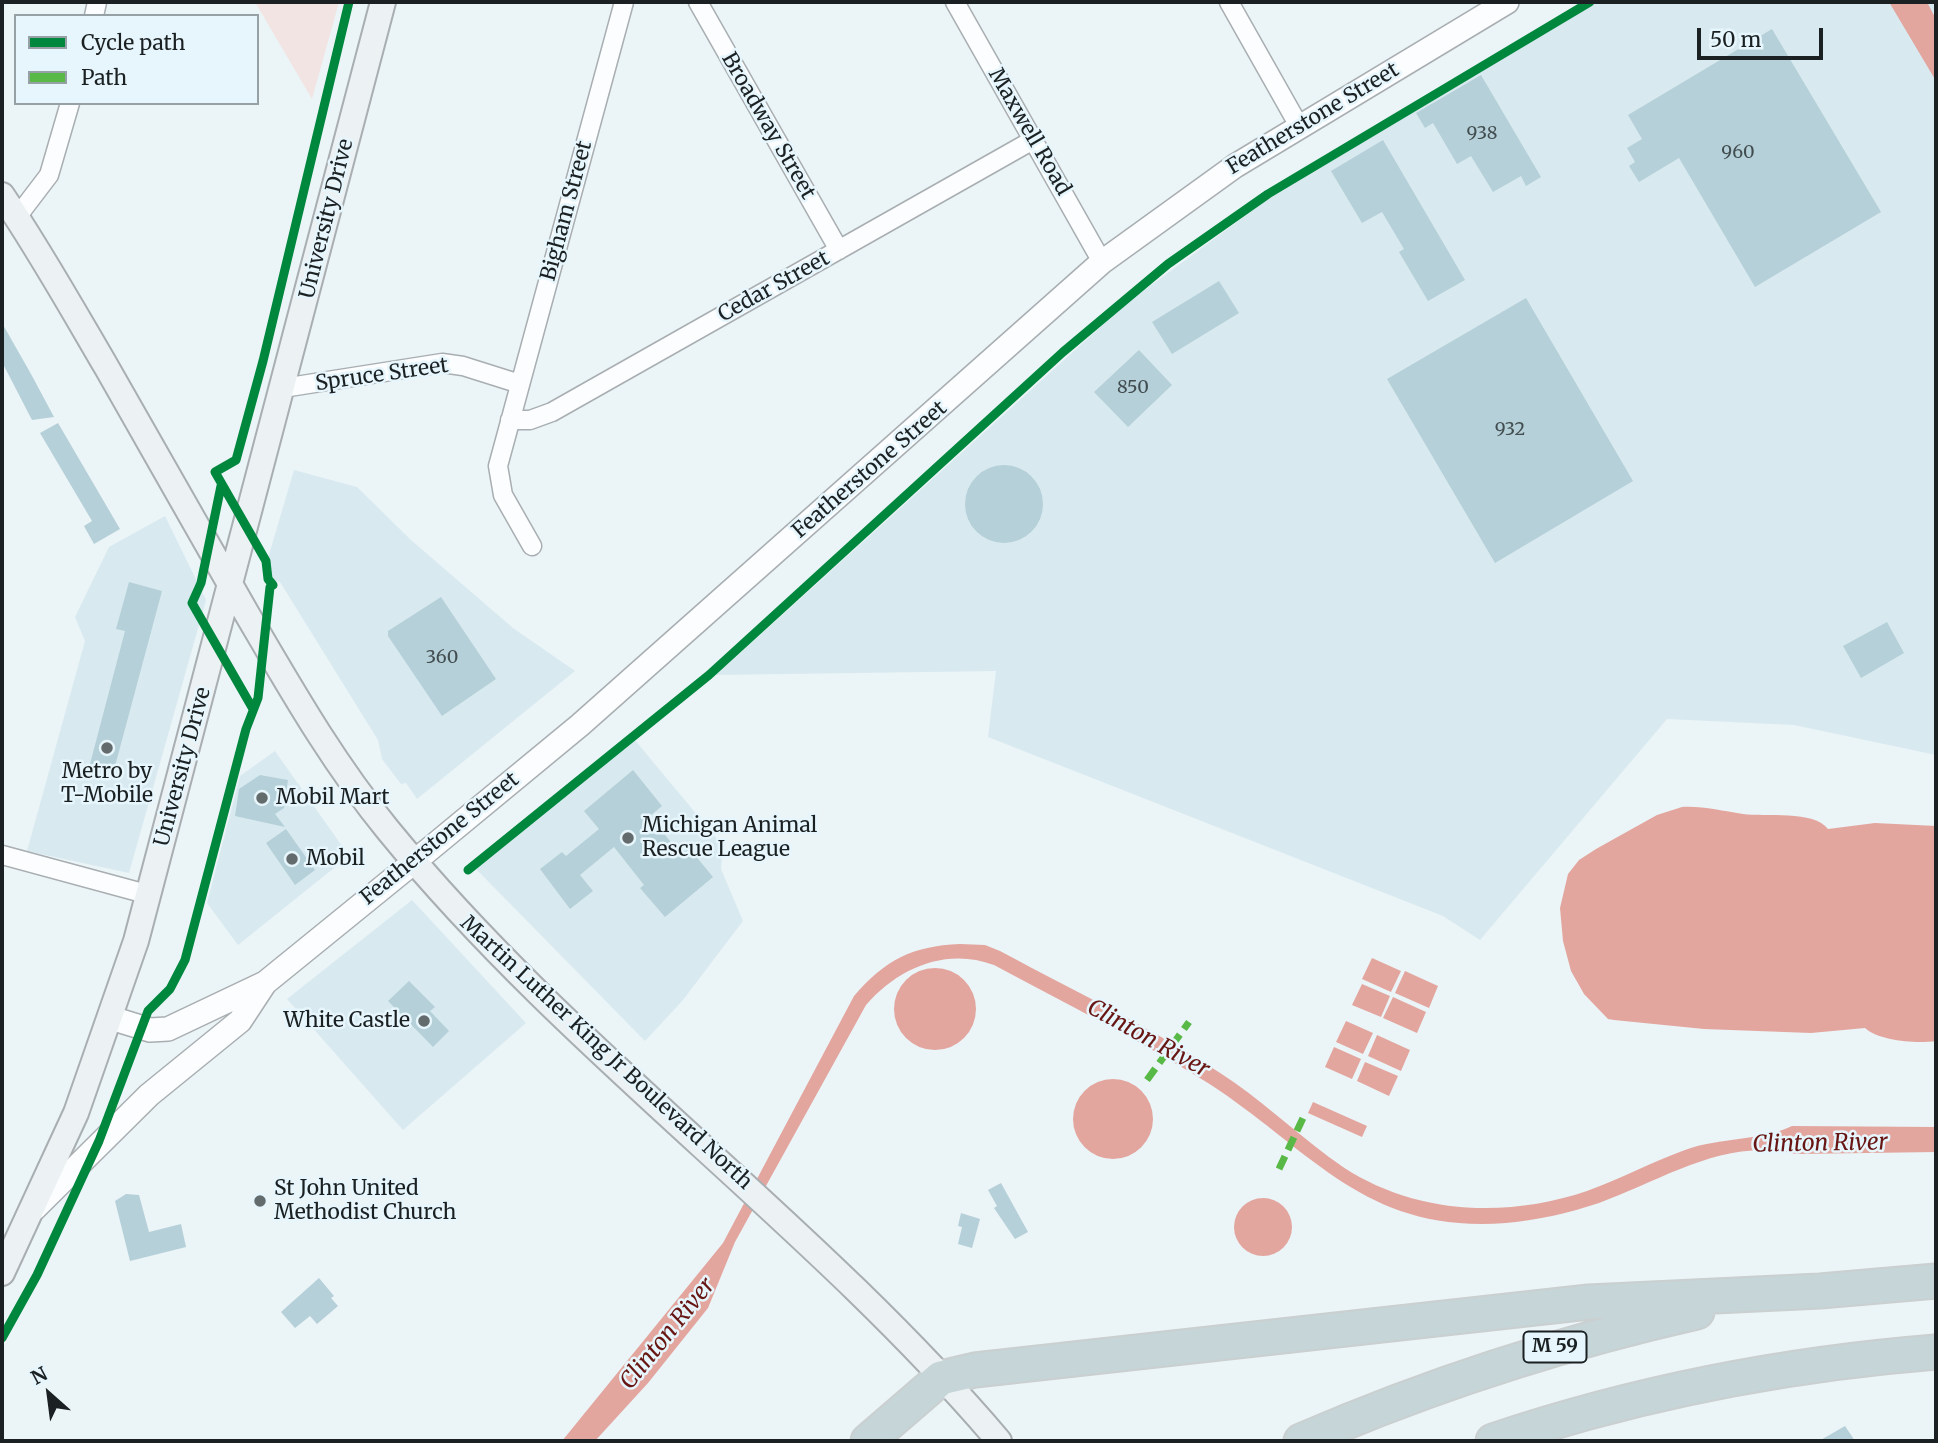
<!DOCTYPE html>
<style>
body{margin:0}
#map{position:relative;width:1938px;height:1443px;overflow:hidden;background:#ebf4f7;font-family:Merriweather,serif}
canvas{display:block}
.frame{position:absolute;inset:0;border:4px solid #1b2123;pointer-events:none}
.legend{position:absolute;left:14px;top:14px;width:245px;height:91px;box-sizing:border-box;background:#e6f6fc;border:2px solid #95a1a5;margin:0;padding:9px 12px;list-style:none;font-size:21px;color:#1b2123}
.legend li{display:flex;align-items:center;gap:14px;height:35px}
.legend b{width:35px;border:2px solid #95a1a5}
.north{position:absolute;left:14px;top:1359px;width:70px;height:70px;-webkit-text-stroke:5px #e6f6fc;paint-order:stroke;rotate:332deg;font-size:19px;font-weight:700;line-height:28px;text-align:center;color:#1b2123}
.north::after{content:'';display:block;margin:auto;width:24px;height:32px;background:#1b2123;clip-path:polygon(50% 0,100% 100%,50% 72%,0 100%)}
.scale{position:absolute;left:1697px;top:28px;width:126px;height:32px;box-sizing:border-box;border:4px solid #1b2123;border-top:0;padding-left:9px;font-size:21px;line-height:24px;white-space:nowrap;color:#1b2123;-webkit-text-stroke:5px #e6f6fc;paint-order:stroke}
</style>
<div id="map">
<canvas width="1938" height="1443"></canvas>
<div class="frame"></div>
<ul class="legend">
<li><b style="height:9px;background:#00873e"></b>Cycle path</li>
<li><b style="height:9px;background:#58b947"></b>Path</li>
</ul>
<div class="north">N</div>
<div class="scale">50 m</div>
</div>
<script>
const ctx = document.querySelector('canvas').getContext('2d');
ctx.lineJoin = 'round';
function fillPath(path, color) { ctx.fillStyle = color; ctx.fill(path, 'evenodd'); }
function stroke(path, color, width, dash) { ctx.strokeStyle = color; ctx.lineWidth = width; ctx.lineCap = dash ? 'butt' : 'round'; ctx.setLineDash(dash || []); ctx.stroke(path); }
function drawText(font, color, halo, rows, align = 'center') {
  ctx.font = font + ' Merriweather,serif'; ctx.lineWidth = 5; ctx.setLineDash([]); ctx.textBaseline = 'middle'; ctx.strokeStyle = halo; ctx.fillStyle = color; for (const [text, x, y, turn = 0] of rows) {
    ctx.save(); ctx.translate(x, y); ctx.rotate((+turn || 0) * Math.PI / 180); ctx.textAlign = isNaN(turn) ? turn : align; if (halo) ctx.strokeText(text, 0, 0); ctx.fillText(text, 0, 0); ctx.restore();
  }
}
const built = new Path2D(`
 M 1598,2 L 1936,2 L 1936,755 L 1794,725 L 1667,719 L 1480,940 L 1443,916 L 988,737 L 996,671 L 716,675 L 1127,303 L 1271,197 Z
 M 294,470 L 357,487 L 411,540 L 513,628 L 575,671 L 417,799 L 406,783 L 401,784 L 382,759 L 378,740 L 280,582 L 270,579 L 268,558 Z
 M 165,516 L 206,600 L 129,873 L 27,851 L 85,641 L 75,617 L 109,547 Z
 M 634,739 L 723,846 L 721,869 L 743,921 L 683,1000 L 645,1041 L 476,869 Z
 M 275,751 L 349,856 L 238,945 L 207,903 L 240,776 Z
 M 412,900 L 526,1023 L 403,1130 L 287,999 Z`);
const green = new Path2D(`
 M 255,2 L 339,2 L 312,99 Z`);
const water = new Path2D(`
 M 1889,2 L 1927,2 L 1936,19 L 1936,81 Z
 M 1682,807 C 1704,806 1721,811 1743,814 C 1765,817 1814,810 1828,829 L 1875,823 L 1936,826 L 1936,1041 C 1917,1044 1879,1041 1865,1028 L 1811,1033 L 1704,1029 L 1614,1020 L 1608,1019 L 1584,994 L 1571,971 L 1563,941 L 1560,908 L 1568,874 L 1579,860 L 1596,849 L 1657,815 Z
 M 960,944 L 985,945 L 1000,951 C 1078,993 1161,1032 1235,1083 C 1272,1109 1305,1141 1343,1167 C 1416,1215 1507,1218 1587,1191 C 1620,1179 1652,1162 1685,1150 C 1720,1137 1762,1141 1792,1126 L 1936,1127 L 1936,1152 L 1796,1154 C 1725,1137 1663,1180 1599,1203 C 1569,1213 1538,1220 1506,1223 C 1365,1234 1313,1151 1208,1083 C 1139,1040 1065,1003 994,965 C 946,947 898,968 866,1005 L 735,1242 L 708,1308 L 648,1383 L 595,1441 L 562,1441 L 723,1243 L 854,996 C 885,960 912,946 960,944 Z
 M 1372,958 L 1401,971 L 1391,992 L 1362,979 Z
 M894 1009a41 41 0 1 1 82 0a41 41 0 1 1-82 0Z
 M 1405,971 L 1438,986 L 1429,1008 L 1395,993 Z
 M 1362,984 L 1390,996 L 1381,1017 L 1352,1005 Z
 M 1393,997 L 1426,1012 L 1417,1033 L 1383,1018 Z
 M 1346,1021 L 1373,1033 L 1363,1054 L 1336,1042 Z
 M 1377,1035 L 1410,1050 L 1401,1071 L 1368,1056 Z
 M 1334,1047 L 1361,1059 L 1352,1079 L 1325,1067 Z
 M 1365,1062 L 1398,1076 L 1389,1096 L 1357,1081 Z
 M1073 1119a40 40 0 1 1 80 0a40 40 0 1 1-80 0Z
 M 1313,1102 L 1367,1126 L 1362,1137 L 1308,1113 Z
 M1234 1227a29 29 0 1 1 58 0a29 29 0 1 1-58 0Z`);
const building = new Path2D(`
 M 1772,29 L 1881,212 L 1755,287 L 1679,158 L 1639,182 L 1629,166 L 1635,162 L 1627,148 L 1642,139 L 1628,115 Z
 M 1481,75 L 1541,177 L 1526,186 L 1521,176 L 1493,192 L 1471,156 L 1457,164 L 1433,123 L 1425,128 L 1416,113 Z
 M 1383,140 L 1465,280 L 1428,301 L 1399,252 L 1404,249 L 1382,212 L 1362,223 L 1331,171 Z
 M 1219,281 L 1239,313 L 1172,354 L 1152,322 Z
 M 1526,298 L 1633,481 L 1495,563 L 1387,379 Z
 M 2,323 L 31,374 L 54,417 L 32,420 L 2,362 Z
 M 1139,350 L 1172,385 L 1128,427 L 1094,392 Z
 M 58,423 L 120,529 L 94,544 L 84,526 L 92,521 L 40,433 Z
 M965 504a39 39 0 1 1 78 0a39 39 0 1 1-78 0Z
 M 129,582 L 162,591 L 114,770 L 90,764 L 125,631 L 116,629 Z
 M 441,597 L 496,679 L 442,716 L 388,636 L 388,631 Z
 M 1887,622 L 1904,653 L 1861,678 L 1843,646 Z
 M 633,770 L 662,806 L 650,816 L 681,855 L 689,848 L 713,877 L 665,917 L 640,888 L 644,885 L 614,847 L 580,875 L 593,891 L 570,909 L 540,869 L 562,852 L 566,856 L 599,829 L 584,811 Z
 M 260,775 L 288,780 L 284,808 L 275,814 L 285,827 L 235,816 L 239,789 Z
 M 286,829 L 315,870 L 295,885 L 266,843 Z
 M 409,981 L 435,1007 L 430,1011 L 449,1031 L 433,1047 L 388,1001 Z
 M 1001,1183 L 1028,1232 L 1015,1239 L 994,1208 L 997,1206 L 988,1190 Z
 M 126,1194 L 139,1195 L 149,1232 L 181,1224 L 186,1247 L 130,1261 L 115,1201 Z
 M 961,1213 L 980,1219 L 972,1248 L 958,1244 L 962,1227 L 958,1226 Z
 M 319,1278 L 334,1296 L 331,1298 L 338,1306 L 317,1324 L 310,1316 L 295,1328 L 281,1312 Z
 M 1845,1426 L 1855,1441 L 1819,1441 Z`);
const minor = new Path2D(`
 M 698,2 L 839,250
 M 955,2 L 1102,262
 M 1229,2 L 1299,126
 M 94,16 L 97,2
 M 17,217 L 49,175 L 70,103
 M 283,388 L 442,363 L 463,366 L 520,384
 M 510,420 L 530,420 L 552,412 L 1033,140
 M 532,546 L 503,495 L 498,466 L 624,2
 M 2,855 L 150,895`);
const tertiary = new Path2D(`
 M 111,1018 L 150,1030 L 168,1029 L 265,983 L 414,862 L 580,725 L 1102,262 L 1235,166 L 1507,2
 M 35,1208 L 149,1095 L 240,1021 L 265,983`);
const secondary = new Path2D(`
 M 2,195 C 40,251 73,310 107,368 C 154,450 200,532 247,614 C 291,689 333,763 388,830 C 571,1054 812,1221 999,1441
 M 2,1273 L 76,1113 L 136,941 L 383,2`);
const motorway = new Path2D(`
 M 868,1441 L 941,1378 L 975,1370 L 1589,1302 L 1820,1291 L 1936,1281
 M 1301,1441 C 1430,1385 1560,1343 1697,1312
 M 1493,1441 C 1636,1393 1785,1364 1936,1352`);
const quiet = new Path2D(`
 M 1147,1080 L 1189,1022
 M 1279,1169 L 1304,1116`);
const cycleway = new Path2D(`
 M 221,486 L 201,583 L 192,603 L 253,709
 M 468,870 L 709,675 L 1063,352 L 1168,264 L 1268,194 L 1590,2
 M 2,1338 L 37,1275 L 99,1141 L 148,1011 L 170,989 L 185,960 L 246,729 L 258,698 L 270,587 L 273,585 L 268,579 L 266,561 L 215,472 L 236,460 L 263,361 L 349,2`);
const markers = [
 [107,748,7,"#646b6d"],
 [262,798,7,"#646b6d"],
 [628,838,7,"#646b6d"],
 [292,859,7,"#646b6d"],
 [424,1021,7,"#646b6d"],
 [260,1201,7,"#646b6d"]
];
const numberNames = [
 ["938",1482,134],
 ["960",1738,153],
 ["850",1133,388],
 ["932",1510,430],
 ["360",442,658]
];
const shields = [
 [1555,1347,63]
];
const shieldNames = [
 ["M 59",1555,1347]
];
const streetNames = [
 ["Featherstone Street",1313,119,-31],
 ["Broadway Street",768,126,60],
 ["Maxwell Road",1029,132,60],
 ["Bigham Street",567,211,-75],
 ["University Drive",327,219,-76],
 ["Cedar Street",774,287,-29],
 ["Spruce Street",382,375,-8],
 ["Featherstone Street",870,470,-41],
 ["University Drive",183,767,-75],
 ["Featherstone Street",440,839,-39],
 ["Martin Luther King Jr Boulevard North",606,1053,43]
];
const poiNames = [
 ["Metro by",107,772,"center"],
 ["T-Mobile",107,796,"center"],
 ["Mobil Mart",276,798],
 ["Michigan Animal",642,826],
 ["Rescue League",642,850],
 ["Mobil",306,859],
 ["White Castle",410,1021,"right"],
 ["St John United",274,1189],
 ["Methodist Church",274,1213]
];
const waterNames = [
 ["Clinton River",1148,1039,29],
 ["Clinton River",1820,1144,-1],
 ["Clinton River",668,1334,-51]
];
fillPath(built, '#d8eaf0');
fillPath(green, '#f1e4e2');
fillPath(water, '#e3a69f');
fillPath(building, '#b5d0d8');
stroke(minor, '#a8aeb1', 21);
stroke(tertiary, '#a8aeb1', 26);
stroke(secondary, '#a8aeb1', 28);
stroke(motorway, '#cacfd0', 37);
stroke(minor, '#fcfdfe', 18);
stroke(tertiary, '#fcfdfe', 23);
stroke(secondary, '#ecf1f3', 24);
stroke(motorway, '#c6d5d8', 33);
stroke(quiet, '#58b947', 7, [14, 7]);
stroke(cycleway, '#00873e', 9);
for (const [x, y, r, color] of markers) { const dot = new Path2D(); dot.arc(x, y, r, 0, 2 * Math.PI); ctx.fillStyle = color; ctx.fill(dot); stroke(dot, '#e6f6fc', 2.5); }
drawText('18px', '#424d50', null, numberNames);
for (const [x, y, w] of shields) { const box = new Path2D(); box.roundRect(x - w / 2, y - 15.5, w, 31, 5); ctx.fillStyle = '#e6f6fc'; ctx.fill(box); stroke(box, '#1b2123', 2); }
drawText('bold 19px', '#1b2123', null, shieldNames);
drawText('21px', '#1b2123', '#e6f6fc', streetNames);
drawText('21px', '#1b2123', '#e6f6fc', poiNames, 'left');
drawText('italic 23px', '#681613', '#e6f6fc', waterNames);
</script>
